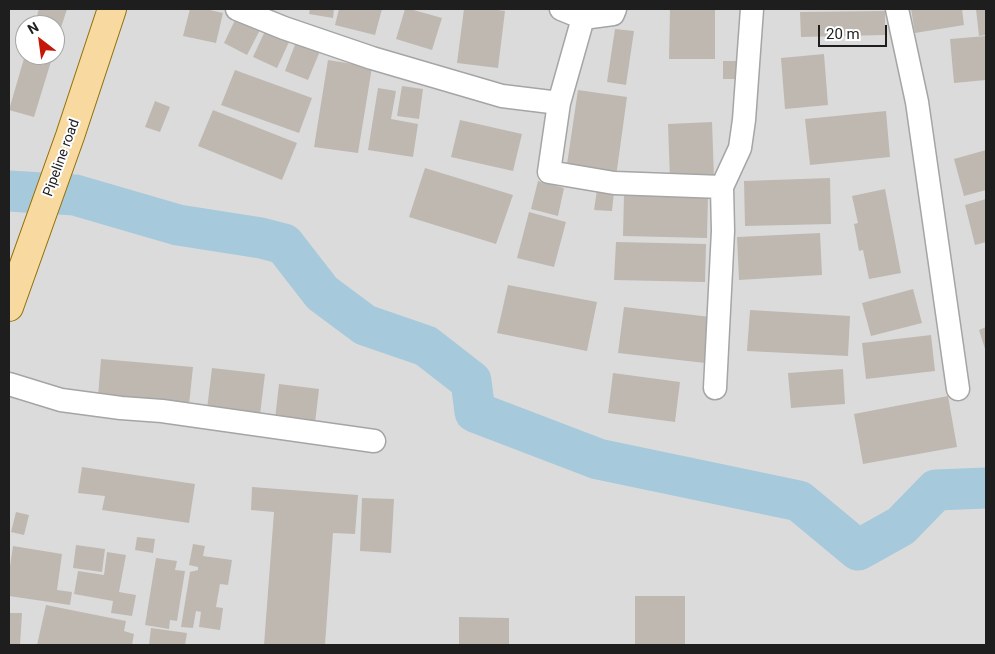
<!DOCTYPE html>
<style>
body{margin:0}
#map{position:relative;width:995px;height:654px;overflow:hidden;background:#efece4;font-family:Roboto,sans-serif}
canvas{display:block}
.frame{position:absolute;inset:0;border:10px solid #1e1e1e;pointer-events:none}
.north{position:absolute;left:15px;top:15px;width:50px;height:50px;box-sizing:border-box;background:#fff;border:1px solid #a5a5a5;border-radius:50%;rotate:330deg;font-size:14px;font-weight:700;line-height:20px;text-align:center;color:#1e1e1e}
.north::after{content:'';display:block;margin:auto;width:18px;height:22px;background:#c41908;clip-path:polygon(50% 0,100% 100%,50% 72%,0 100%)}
.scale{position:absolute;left:818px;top:25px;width:69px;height:22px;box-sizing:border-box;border:2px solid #1e1e1e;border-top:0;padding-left:6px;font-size:15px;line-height:18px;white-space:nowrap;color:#1e1e1e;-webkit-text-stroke:4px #fff;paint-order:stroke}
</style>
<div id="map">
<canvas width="995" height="654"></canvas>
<div class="frame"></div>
<div class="north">N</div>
<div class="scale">20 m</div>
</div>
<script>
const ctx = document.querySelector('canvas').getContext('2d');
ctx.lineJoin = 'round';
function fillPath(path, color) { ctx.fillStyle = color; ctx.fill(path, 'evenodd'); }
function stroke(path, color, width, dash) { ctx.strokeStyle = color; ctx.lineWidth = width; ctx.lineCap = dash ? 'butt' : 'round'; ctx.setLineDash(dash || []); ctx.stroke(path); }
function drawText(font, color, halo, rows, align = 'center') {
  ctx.font = font + ' Roboto,sans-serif'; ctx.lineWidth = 4; ctx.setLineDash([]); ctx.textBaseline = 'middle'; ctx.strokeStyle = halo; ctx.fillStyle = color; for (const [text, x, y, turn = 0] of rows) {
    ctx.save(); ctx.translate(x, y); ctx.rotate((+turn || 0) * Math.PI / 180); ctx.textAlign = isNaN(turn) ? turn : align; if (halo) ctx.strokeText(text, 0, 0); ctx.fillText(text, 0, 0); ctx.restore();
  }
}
const residential = new Path2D(`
 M 9,9 L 986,9 L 986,645 L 9,645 ZM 25,25 L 55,25 L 55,55 L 25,55 Z`);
const river = new Path2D(`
 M 9,191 L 75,195 L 178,225 L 261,238 L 284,244 L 322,293 L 365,325 L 426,346 L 471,381 L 475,412 L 598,459 L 799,501 L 858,550 L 901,526 L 936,490 L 986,488`);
const building = new Path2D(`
 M 39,9 L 67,9 L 55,46 L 55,25 L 34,25 Z
 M 190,9 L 205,9 L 223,13 L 216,43 L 183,36 Z
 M 310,9 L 334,9 L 333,18 L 309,14 Z
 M 339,9 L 382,9 L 375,35 L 335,25 Z
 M 405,9 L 410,9 L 442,18 L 432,50 L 396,39 Z
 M 464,9 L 490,9 L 505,11 L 498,68 L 457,63 Z
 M 670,9 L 715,9 L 715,59 L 669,59 Z
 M 911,9 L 962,9 L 964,25 L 915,33 Z
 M 976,9 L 986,9 L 986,35 L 979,36 Z
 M 885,11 L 885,35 L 801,37 L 800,12 Z
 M 236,18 L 260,30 L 247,55 L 224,43 Z
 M 615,29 L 634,31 L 626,85 L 607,82 Z
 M 265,31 L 289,42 L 277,68 L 253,57 Z
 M 986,36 L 986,80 L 954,83 L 950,39 Z
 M 296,42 L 320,51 L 308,80 L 285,71 Z
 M 824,54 L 828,105 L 785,109 L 781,58 Z
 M 25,55 L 53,55 L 34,117 L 9,110 Z
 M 328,60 L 372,67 L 358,153 L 314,147 Z
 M 723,61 L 740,61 L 740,79 L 723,79 Z
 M 235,70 L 312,98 L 299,133 L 221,105 Z
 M 402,86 L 423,89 L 419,119 L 397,116 Z
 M 378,88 L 396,91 L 391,119 L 418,124 L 413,157 L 368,150 Z
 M 578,90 L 627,97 L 616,177 L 566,171 Z
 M 155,101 L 170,107 L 160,132 L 145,127 Z
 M 213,110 L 297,143 L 282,180 L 198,146 Z
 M 886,111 L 890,157 L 810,165 L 805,119 Z
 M 460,120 L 522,134 L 513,171 L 451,157 Z
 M 712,122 L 714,177 L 670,179 L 668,124 Z
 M 986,150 L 986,190 L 964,196 L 954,159 Z
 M 425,168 L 513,195 L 496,244 L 409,217 Z
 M 830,178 L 831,224 L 745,226 L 744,181 Z
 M 538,181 L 564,188 L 558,216 L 531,209 Z
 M 885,189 L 901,273 L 869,279 L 863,250 L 859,251 L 854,224 L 858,223 L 852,196 Z
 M 597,190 L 614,191 L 612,211 L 594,210 Z
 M 624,194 L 708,196 L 707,238 L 623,236 Z
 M 986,199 L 986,242 L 975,245 L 965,205 Z
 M 529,212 L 566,222 L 554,267 L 517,258 Z
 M 820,233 L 822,275 L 739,280 L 737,237 Z
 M 616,242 L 706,244 L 705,282 L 614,280 Z
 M 508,285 L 597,302 L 587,351 L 497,333 Z
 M 913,289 L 922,323 L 871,336 L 862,303 Z
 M 624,307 L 711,317 L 705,363 L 618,353 Z
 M 750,310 L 850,316 L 848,356 L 747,351 Z
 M 986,327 L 986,352 L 979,330 Z
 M 931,335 L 935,371 L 866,379 L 862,343 Z
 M 101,359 L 193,367 L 189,405 L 98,397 Z
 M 212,368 L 265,374 L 260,415 L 207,409 Z
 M 843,369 L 845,404 L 791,408 L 788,373 Z
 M 613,373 L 680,382 L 675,422 L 608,413 Z
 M 279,384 L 319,389 L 315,423 L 275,419 Z
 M 948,396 L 957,447 L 863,464 L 854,414 Z
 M 82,467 L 195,484 L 189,523 L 102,510 L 105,496 L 78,493 Z
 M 252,487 L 358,495 L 355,534 L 333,533 L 325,645 L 264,645 L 274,512 L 251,510 Z
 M 362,498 L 394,499 L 391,553 L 360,551 Z
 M 16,512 L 29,515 L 24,535 L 11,532 Z
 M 137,537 L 155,539 L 153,553 L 135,550 Z
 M 193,544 L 205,546 L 203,556 L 232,560 L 228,585 L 220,584 L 216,607 L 223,608 L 220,630 L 199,627 L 201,612 L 196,611 L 193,628 L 181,627 L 190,572 L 198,570 L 198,567 L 189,565 Z
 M 76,545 L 105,549 L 102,572 L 73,568 Z
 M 13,546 L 62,554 L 57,590 L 72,592 L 70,605 L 9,596 L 9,573 Z
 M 107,552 L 126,555 L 119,592 L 136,595 L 132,616 L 111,613 L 113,601 L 74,594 L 78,571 L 104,575 Z
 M 156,558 L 177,561 L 175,570 L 185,571 L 177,621 L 170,620 L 169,629 L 145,625 Z
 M 635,596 L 685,596 L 685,645 L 635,645 Z
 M 46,605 L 126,621 L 124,631 L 134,634 L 132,645 L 37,645 Z
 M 9,613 L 22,613 L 20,645 L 9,645 Z
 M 459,617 L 509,618 L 509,645 L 459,645 Z
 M 151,628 L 187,633 L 185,645 L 149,645 Z`);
const minor = new Path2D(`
 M 237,9 L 284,28 L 372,58 L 502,96 L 559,103
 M 561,9 L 583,18 L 613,14 L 615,9
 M 897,9 L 917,102 L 958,389
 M 583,18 L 559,103 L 549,172 L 614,183 L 722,187
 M 9,384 L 61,400 L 121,408 L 162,411 L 374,441
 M 715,388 L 723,231 L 722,187 L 740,148 L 744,120 L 752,9`);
const major = new Path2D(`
 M 9,307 L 70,136 L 112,9`);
const streetNames = [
 ["Pipeline road",62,158,-70]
];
fillPath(residential, '#dcdbdb');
stroke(river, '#a6cadb', 41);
fillPath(building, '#bfb8b1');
stroke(minor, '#a5a5a5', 25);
stroke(major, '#927006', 30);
stroke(minor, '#fff', 22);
stroke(major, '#f8daa0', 28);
drawText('14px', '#1e1e1e', '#fff', streetNames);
</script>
